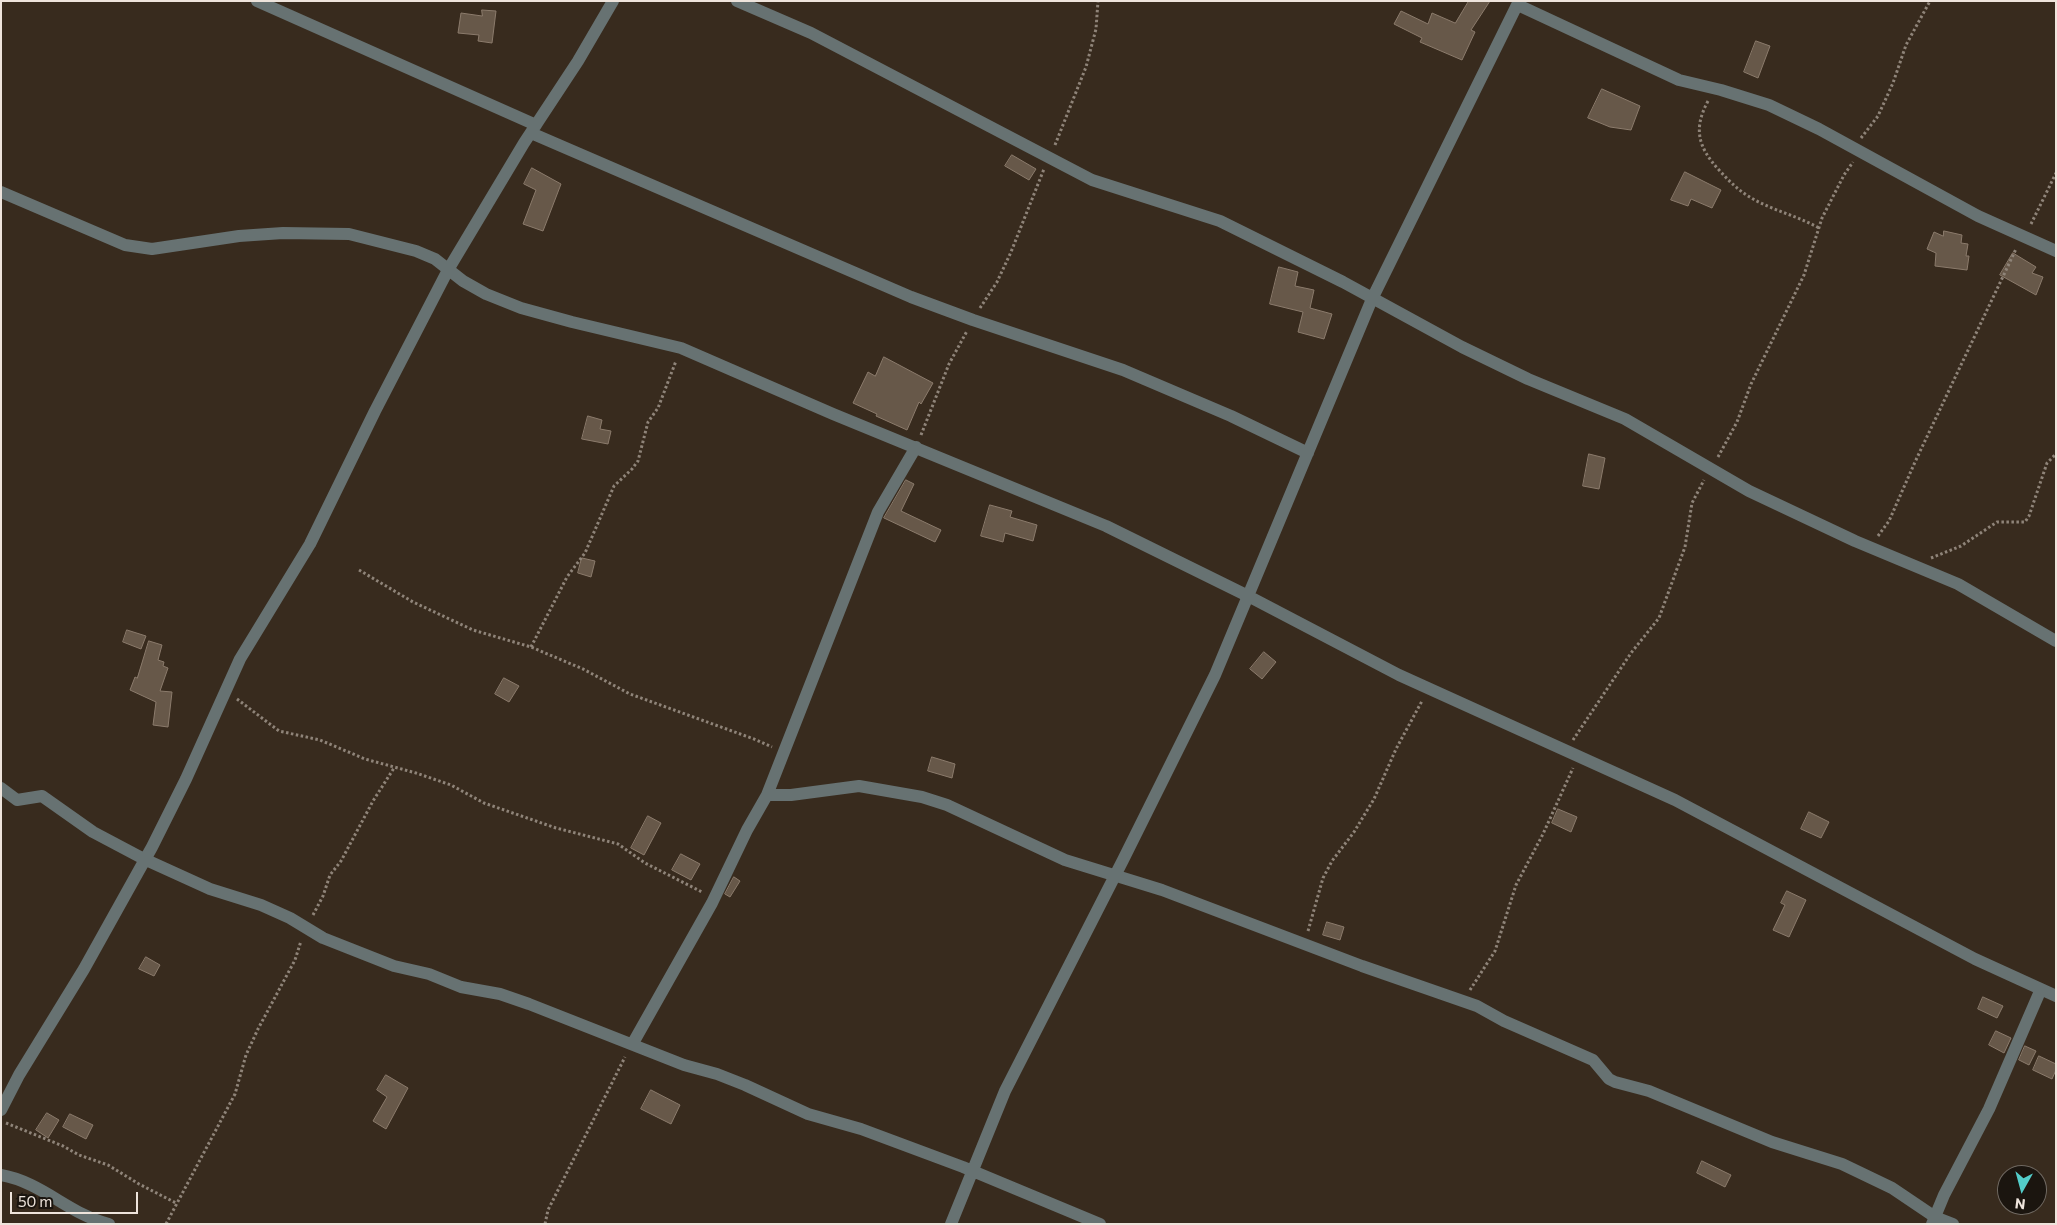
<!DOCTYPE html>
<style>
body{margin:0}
#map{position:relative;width:2057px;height:1225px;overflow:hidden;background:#382b1e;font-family:Commissioner,sans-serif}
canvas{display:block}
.frame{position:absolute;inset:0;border:2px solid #eee4dc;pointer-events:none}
.north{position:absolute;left:1997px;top:1165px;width:50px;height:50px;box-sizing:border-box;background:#1b150f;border:1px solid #6f6861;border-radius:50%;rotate:187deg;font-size:14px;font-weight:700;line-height:20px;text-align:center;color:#eee4dc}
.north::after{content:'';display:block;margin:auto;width:18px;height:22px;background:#53cdca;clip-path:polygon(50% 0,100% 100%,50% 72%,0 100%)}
.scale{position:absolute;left:10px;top:1192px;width:128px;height:22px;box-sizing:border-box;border:2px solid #eee4dc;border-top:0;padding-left:6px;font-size:15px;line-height:18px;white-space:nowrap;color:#eee4dc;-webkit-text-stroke:4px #1b150f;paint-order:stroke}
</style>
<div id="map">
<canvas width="2057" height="1225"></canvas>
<div class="frame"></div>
<div class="north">N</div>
<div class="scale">50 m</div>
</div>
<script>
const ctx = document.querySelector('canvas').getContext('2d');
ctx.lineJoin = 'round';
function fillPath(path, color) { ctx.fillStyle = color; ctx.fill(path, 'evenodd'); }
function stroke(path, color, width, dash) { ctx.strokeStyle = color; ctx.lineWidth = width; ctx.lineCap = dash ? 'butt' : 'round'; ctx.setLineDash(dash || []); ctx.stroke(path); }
const building = new Path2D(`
 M 1469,1 L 1490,1 L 1471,30 L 1475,32 L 1462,60 L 1420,42 L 1422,38 L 1394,24 L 1401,11 L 1428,24 L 1432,13 L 1455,23 Z
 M 482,10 L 496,11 L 492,43 L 478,41 L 479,35 L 458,33 L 461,13 L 482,16 Z
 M 1756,41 L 1770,46 L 1758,78 L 1744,72 Z
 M 1602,89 L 1640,106 L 1631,130 L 1610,127 L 1588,118 Z
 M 1012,155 L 1036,169 L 1029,180 L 1005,166 Z
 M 532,168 L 561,184 L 543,231 L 523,224 L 536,190 L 524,184 Z
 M 1685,172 L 1721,190 L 1712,208 L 1691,199 L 1688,206 L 1671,200 Z
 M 1944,231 L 1962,235 L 1961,243 L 1968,244 L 1966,256 L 1969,256 L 1967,270 L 1935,266 L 1936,253 L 1927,249 L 1934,232 L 1943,236 Z
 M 2013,253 L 2036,267 L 2032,273 L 2043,277 L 2036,295 L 2000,275 Z
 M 1279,267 L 1298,272 L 1295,286 L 1314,290 L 1310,308 L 1332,314 L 1324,339 L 1298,332 L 1303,312 L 1270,304 Z
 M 884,357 L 933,383 L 921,404 L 919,402 L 907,430 L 876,416 L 877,414 L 853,403 L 868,372 L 875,376 Z
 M 588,416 L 602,420 L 600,429 L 611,431 L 608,444 L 582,439 Z
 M 1589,454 L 1605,458 L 1599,489 L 1583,486 Z
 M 906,480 L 914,484 L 901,511 L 941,530 L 935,542 L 884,518 Z
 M 990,505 L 1012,511 L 1010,517 L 1037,525 L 1033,541 L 1005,533 L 1003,542 L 981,536 Z
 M 582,558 L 595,561 L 591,577 L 578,573 Z
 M 127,630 L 146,636 L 141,649 L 123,642 Z
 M 149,641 L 162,645 L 158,660 L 164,662 L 163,666 L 168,668 L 160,691 L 172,692 L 168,727 L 153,725 L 156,702 L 130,690 L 135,677 L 137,678 Z
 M 1264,652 L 1276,662 L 1262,679 L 1250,669 Z
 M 504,678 L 519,686 L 509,702 L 495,694 Z
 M 932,757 L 955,764 L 952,778 L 928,771 Z
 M 1558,809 L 1577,817 L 1571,832 L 1552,823 Z
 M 1809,812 L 1829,822 L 1821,838 L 1801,829 Z
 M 648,816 L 661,823 L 644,855 L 631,848 Z
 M 681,854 L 700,864 L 691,880 L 672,870 Z
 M 734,877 L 740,881 L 730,897 L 725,894 Z
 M 1787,891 L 1806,900 L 1789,937 L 1773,930 L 1785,905 L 1781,903 Z
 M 1327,922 L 1344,927 L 1340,940 L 1323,935 Z
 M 146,957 L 160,965 L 154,976 L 139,969 Z
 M 1983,997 L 2003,1006 L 1997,1018 L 1978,1009 Z
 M 1996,1031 L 2011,1038 L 2004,1053 L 1989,1045 Z
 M 2025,1046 L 2036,1051 L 2029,1065 L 2019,1060 Z
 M 2039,1056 L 2056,1064 L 2056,1070 L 2052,1079 L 2033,1070 Z
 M 386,1075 L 408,1088 L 386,1129 L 373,1121 L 387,1097 L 377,1090 Z
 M 651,1090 L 680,1105 L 671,1124 L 641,1109 Z
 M 47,1113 L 59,1120 L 48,1138 L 36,1130 Z
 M 70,1114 L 93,1125 L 86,1139 L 63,1127 Z
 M 1702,1161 L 1731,1175 L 1725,1187 L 1697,1173 Z`);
const path = new Path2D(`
 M 1708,101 C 1693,129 1698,147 1719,170 C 1728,180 1737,189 1748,196 C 1770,210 1796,215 1819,228
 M 1861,138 L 1878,116 L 1893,83 L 1906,45 L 1930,1
 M 1055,145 L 1086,67 L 1096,29 L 1098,1
 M 2031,224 L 2056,173
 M 980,308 L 997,282 L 1011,252 L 1044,169
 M 921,435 L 949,364 L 967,331
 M 1718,457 L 1737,422 L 1751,384 L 1804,275 L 1822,218 L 1844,175 L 1853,162
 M 1878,536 L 1889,521 L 1915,462 L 2016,249
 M 1931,558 L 1961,546 L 1997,522 L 2025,522 L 2029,516 L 2047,463 L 2056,454
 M 359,570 L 413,602 L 473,630 L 531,647 L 583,669 L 630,694 L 754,739 L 772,747
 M 531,647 L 567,577 L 585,553 L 614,486 L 632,469 L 638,461 L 648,422 L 658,408 L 676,361
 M 237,699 L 279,731 L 320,740 L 365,759 L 416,773 L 451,785 L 484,803 L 556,828 L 618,844 L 645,863 L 702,892
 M 1573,740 L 1631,653 L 1659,618 L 1685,547 L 1692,503 L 1704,480
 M 313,915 L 323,896 L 330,875 L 341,861 L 373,801 L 394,768
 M 1308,931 L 1323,878 L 1332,861 L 1354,832 L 1374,799 L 1396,749 L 1422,701
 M 1470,990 L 1495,951 L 1516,885 L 1543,834 L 1573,768
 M 6,1123 L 63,1146 L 79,1155 L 108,1165 L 139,1184 L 176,1203
 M 166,1224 L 235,1094 L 246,1055 L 258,1029 L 295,960 L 301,941
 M 545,1224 L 548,1210 L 625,1057`);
const minor = new Path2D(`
 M 257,1 L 536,125
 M 737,1 L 811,33 L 1092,180 L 1220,221 L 1343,282 L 1462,347 L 1528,379 L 1625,419 L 1749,491 L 1855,541 L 1958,584 L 2056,641
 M 1518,5 L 1679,80 L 1721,90 L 1769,105 L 1819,129 L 1978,216 L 2056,251
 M 531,133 L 911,297 L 973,320 L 1123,370 L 1231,416 L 1308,453
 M 1,192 L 125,245 L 152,249 L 239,236 L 283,233 L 349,234 L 416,251 L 435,259 L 463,281 L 486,294 L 521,308 L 572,322 L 681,348 L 833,414 L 1106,526 L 1248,596 L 1399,675 L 1675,800 L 1975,959 L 2056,996
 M 1,788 L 17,800 L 42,796 L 93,832 L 144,859 L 210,889 L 261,905 L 290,918 L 323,938 L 394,966 L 429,974 L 461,987 L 500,994 L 529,1004 L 684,1065 L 717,1074 L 745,1085 L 808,1114 L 861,1129 L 963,1167 L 1100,1224
 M 767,795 L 791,795 L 859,786 L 922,797 L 947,805 L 1065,860 L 1162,890 L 1362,966 L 1477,1006 L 1504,1021 L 1593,1060 L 1609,1079 L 1615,1082 L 1649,1091 L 1772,1142 L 1842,1164 L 1892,1188 L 1935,1217 L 1953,1224
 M 633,1043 L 712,903 L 747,830 L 767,795 L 878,512 L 916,447
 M 1,1110 L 19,1075 L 84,969 L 152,847 L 186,779 L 240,659 L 310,544 L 375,411 L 448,270 L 524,143 L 578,61 L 613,1
 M 1,1175 C 42,1182 70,1215 109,1224
 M 951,1224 L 1005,1091 L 1123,860 L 1215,675 L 1372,299 L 1519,1
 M 1932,1224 L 1944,1195 L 1989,1109 L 2041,989`);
fillPath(building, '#675849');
stroke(building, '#8b7b6c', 1);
stroke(path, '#8f8479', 3, [2.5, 2.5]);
stroke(minor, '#677272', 12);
</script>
